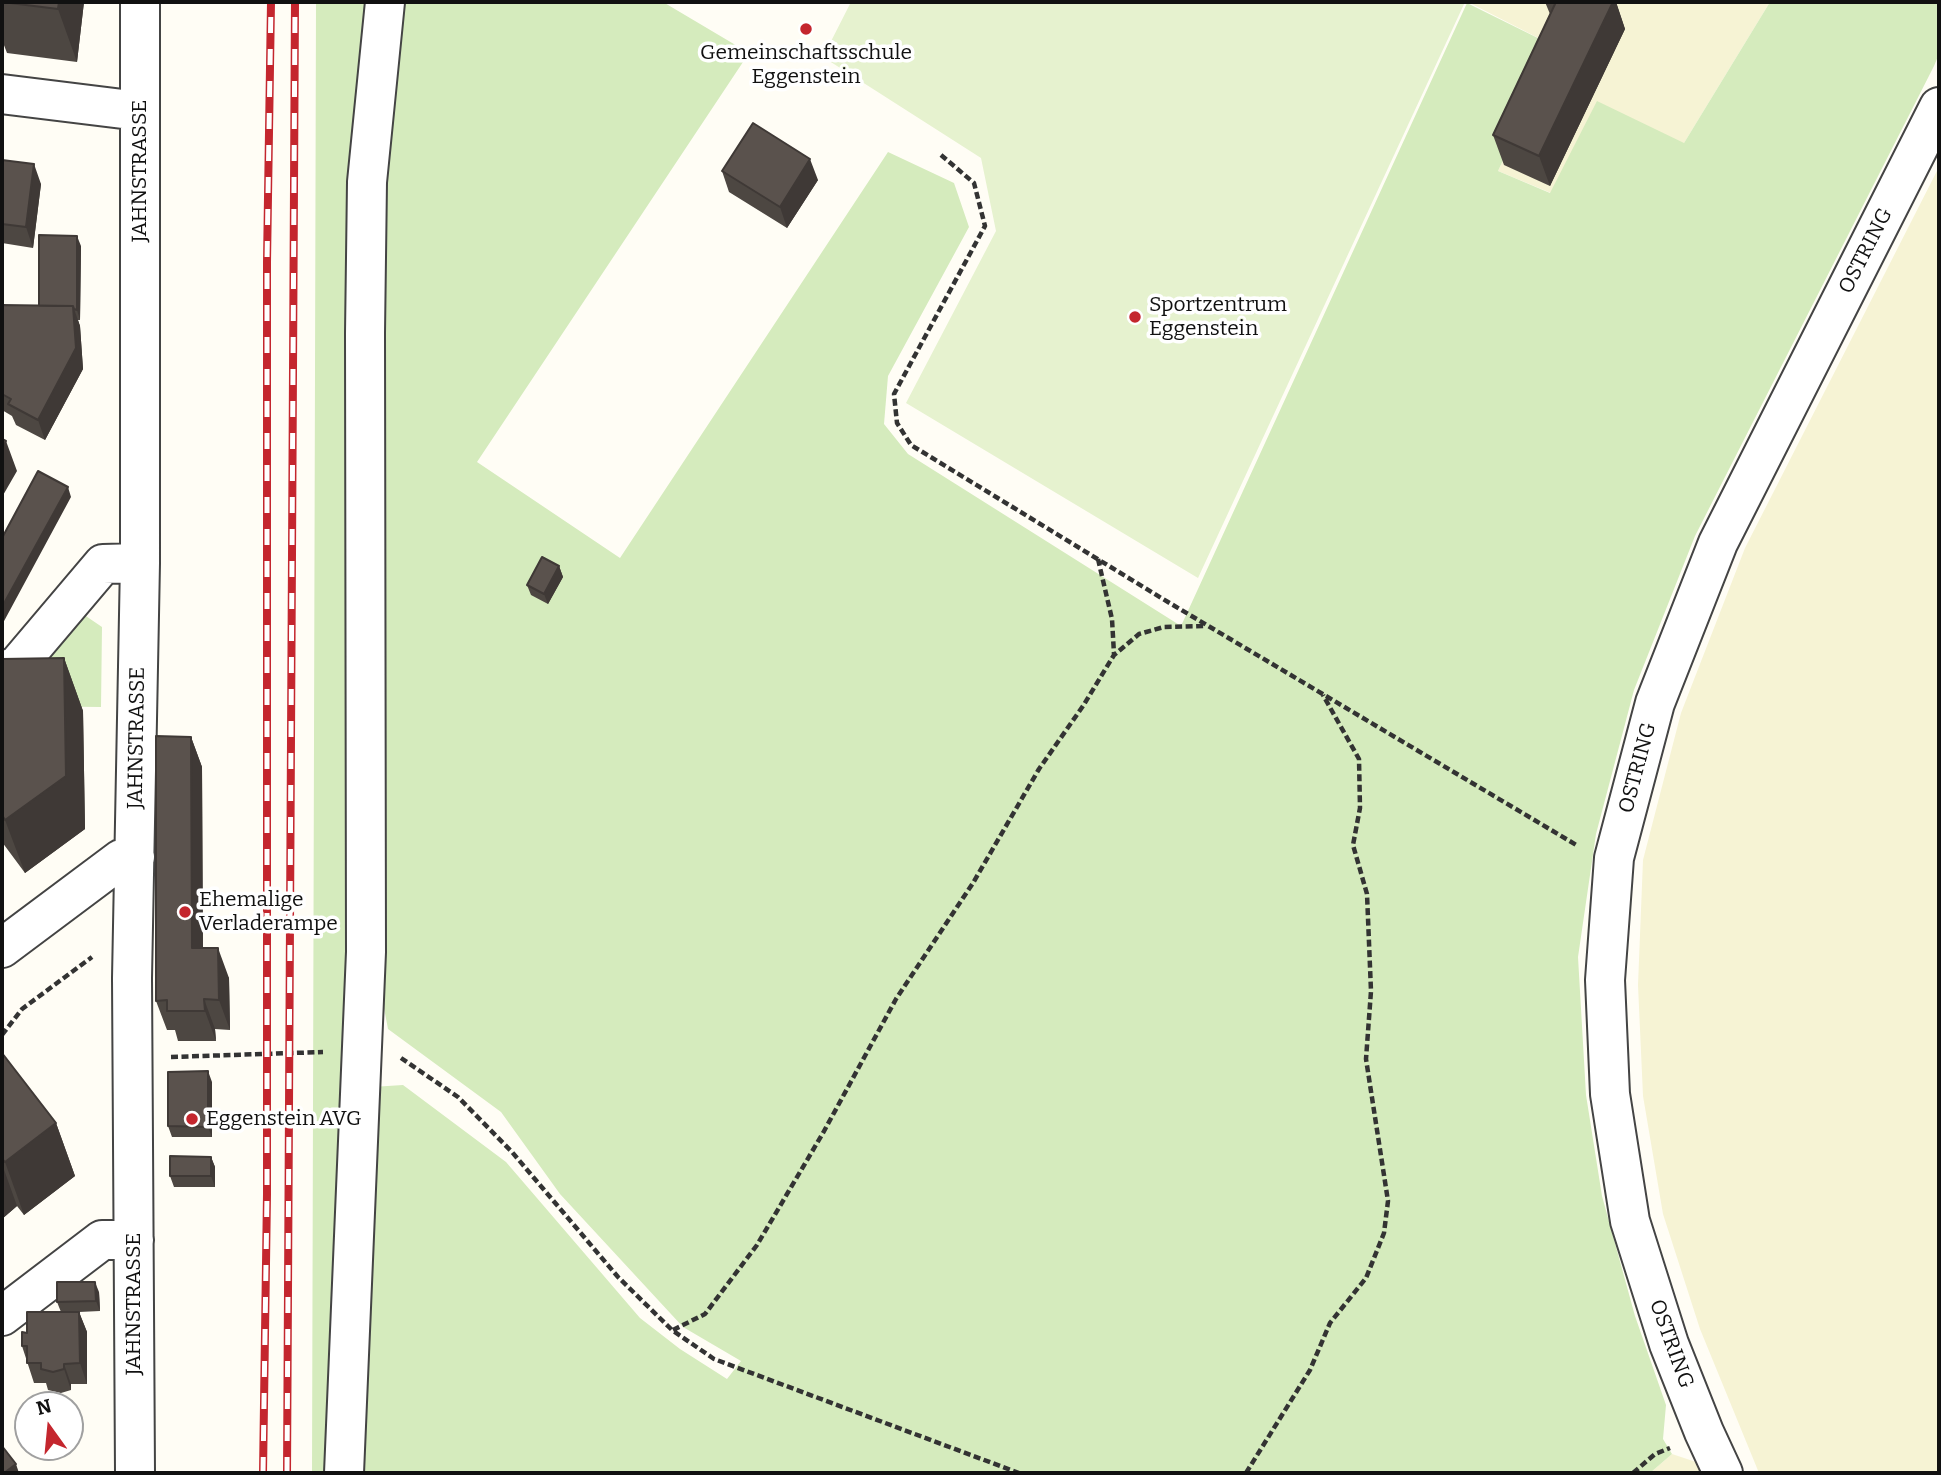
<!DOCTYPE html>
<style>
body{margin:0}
#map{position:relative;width:1941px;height:1475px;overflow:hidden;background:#fffdf5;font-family:Bitter,serif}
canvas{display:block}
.frame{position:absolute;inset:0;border:4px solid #111;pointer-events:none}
.north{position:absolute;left:14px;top:1391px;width:70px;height:70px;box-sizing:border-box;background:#fff;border:2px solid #a0a0a0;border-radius:50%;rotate:345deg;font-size:19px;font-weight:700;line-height:28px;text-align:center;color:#111}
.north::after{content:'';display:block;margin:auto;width:24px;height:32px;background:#c4262e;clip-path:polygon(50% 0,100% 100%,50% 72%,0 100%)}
</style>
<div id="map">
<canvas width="1941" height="1475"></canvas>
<div class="frame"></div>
<div class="north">N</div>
</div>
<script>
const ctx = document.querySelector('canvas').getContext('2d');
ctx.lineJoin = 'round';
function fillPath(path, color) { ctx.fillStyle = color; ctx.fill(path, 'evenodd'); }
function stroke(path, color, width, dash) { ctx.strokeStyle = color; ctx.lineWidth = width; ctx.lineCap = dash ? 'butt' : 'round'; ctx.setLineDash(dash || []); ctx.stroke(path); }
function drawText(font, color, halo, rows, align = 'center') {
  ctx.font = font + ' Bitter,serif'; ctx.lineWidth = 7; ctx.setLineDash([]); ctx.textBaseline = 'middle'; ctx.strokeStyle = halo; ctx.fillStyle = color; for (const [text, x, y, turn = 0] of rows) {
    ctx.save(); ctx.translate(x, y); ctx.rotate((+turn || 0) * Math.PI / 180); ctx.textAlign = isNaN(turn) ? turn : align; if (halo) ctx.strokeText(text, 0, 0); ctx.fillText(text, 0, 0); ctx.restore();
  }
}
const farmland = new Path2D(`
 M 1468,2 L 1770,2 L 1684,143 L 1551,193 L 1498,171 L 1556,47 Z
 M 1939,167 L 1939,1473 L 1759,1473 L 1700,1329 L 1663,1214 L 1643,1096 L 1638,985 L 1643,860 L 1681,713 L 1745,548 Z
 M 1672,1454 L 1696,1462 L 1701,1473 L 1650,1473 Z`);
const green = new Path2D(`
 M 316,2 L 373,2 L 355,950 L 334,1473 L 312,1473 Z
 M 395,2 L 663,2 L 749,53 L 477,462 L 620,558 L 888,152 L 954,183 L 969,227 L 888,376 L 884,424 L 908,454 L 1181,626 L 1467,3 L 1556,47 L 1498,171 L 1550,193 L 1597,101 L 1684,143 L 1770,2 L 1939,2 L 1939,54 L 1934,66 L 1695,536 L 1634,690 L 1596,834 L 1578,957 L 1586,1095 L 1602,1196 L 1635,1316 L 1666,1405 L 1663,1439 L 1672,1454 L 1650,1473 L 358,1473 L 372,1087 L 403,1085 L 506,1162 L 640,1318 L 680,1349 L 727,1379 L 741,1361 L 683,1327 L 560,1194 L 501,1112 L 388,1029 L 380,987 L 377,263 Z
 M 77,610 L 102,627 L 101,707 L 2,706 Z`);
const pitch = new Path2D(`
 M 851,2 L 1465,2 L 1198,578 L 906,403 L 996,231 L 981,158 L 823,57 Z`);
const path = new Path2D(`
 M 941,155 L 974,183 L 985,226 L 894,394 L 897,423 L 911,445 L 1163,599 L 1578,846
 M 1098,559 L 1112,619 L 1114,654
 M 2,1035 L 22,1009 L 92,957
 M 171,1057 L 323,1052
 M 401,1058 L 458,1097 L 512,1152 L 618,1277 L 672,1330 L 714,1359 L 1019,1473
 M 673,1330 L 705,1314 L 757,1245 L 823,1133 L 896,999 L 973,883 L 1039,769 L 1083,706 L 1114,655 L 1139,634 L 1164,627 L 1205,626
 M 1246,1473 L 1310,1370 L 1330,1323 L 1366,1278 L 1384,1233 L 1388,1201 L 1366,1059 L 1371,991 L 1367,894 L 1353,845 L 1360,808 L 1359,759 L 1323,695
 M 1633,1473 L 1655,1454 L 1670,1448`);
const minor = new Path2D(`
 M 2,94 L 139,111
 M 2,669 L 9,675 L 103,564 L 140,563
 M 2,948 L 121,859 L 135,857
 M 2,1316 L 102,1240 L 134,1240
 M 135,1473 L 132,978 L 140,563 L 140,2
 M 344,1473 L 366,952 L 365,333 L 367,182 L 385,2
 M 1723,1473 L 1704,1432 L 1669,1344 L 1630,1221 L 1610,1094 L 1605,980 L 1614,858 L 1655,703 L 1718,543 L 1939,107`);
const rail = new Path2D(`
 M 263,1473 L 267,1194 L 267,262 L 271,2
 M 287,1473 L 295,2`);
const wall = new Path2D(`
 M 2,2 L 84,2 L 77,62 L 7,53 L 2,40 Z
 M 1545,2 L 1616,2 L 1625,29 L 1550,186 L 1504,165 L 1493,135 L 1550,14 Z
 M 2,160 L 41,184 L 33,248 L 2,243 Z
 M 722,171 L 818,180 L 787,228 L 729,192 Z
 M 81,246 L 80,320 L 78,320 L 80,326 L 83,369 L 45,440 L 16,425 L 12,416 L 2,410 L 2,305 L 39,306 Z
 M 559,566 L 563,577 L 548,604 L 531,595 L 527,585 Z
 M 64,658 L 83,711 L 85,829 L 25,873 L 2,842 L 2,659 Z
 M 191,737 L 202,767 L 203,948 L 229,978 L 230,1030 L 215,1029 L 216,1041 L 178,1041 L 175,1030 L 167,1030 L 156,1001 Z
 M 2,1053 L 56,1123 L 75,1176 L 24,1215 L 17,1206 L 2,1219 Z
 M 212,1082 L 212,1137 L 172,1137 L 168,1126 Z
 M 211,1157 L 215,1167 L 215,1187 L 174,1187 L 170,1176 Z
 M 99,1292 L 100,1311 L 79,1312 L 87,1332 L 87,1384 L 71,1384 L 71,1390 L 61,1393 L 48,1390 L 46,1383 L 34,1383 L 22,1346 L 27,1333 L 61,1312 L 57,1302 Z`);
const shadedWall = new Path2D(`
 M 59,2 L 84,2 L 77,62 L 58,9 Z
 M 1613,2 L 1616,2 L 1625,29 L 1550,186 L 1539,156 Z
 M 810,159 L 818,180 L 787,228 L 780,207 Z
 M 34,164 L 41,184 L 33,248 L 26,227 Z
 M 77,236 L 81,246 L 80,320 L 77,310 Z
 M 73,306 L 80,326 L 83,369 L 45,440 L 38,420 Z
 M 6,441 L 17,471 L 2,497 L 2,448 Z
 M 68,487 L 71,497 L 3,623 L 2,607 Z
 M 559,566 L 563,577 L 548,604 L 544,594 Z
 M 64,658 L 83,711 L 85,829 L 25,873 L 5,820 Z
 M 191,737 L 202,767 L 203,978 L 192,948 Z
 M 218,948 L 229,978 L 230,1030 L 219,1000 Z
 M 204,999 L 215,1029 L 216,1041 L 205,1011 Z
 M 208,1071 L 212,1082 L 212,1137 L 208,1127 Z
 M 56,1123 L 75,1176 L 24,1215 L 5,1162 Z
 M 211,1157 L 215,1167 L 215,1187 L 211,1176 Z
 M 2,1164 L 17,1206 L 2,1219 Z
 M 95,1282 L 99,1292 L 100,1311 L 96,1301 Z
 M 79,1312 L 87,1332 L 87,1384 L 80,1363 Z
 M 64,1364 L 71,1384 L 71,1390 L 64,1369 Z
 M 16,1464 L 19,1473 L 4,1473 Z`);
const building = new Path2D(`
 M 2,2 L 59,2 L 58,9 Z
 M 1556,2 L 1613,2 L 1539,156 L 1493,135 Z
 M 753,123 L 810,159 L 780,207 L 722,171 Z
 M 2,160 L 34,164 L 26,227 L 2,224 Z
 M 39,235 L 77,236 L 77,310 L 74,309 L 73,306 L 39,306 Z
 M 2,305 L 73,306 L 76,348 L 38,420 L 8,404 L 11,399 L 2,394 Z
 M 2,439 L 6,441 L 2,448 Z
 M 38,471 L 68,487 L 2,607 L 2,538 Z
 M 542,557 L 559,566 L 544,594 L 527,585 Z
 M 64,658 L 66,776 L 5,820 L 2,815 L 2,659 Z
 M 156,736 L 191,737 L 192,948 L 218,948 L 219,1000 L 204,999 L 205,1011 L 167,1011 L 167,1000 L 156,1001 Z
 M 2,1053 L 56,1123 L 5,1162 L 2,1159 Z
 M 208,1071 L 208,1127 L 168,1126 L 168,1072 Z
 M 170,1156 L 211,1157 L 211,1176 L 170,1176 Z
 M 57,1282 L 95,1282 L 96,1301 L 57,1302 Z
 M 27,1312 L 79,1312 L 80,1363 L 64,1364 L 64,1369 L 53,1372 L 41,1369 L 41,1363 L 27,1363 L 27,1346 L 22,1346 L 22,1332 L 27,1333 Z
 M 2,1446 L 16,1464 L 4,1473 L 2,1473 Z`);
const markers = [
 [806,29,7,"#c4262e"],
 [1135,317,7,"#c4262e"],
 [185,912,7,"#c4262e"],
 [192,1119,7,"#c4262e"]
];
const poiNames = [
 ["Gemeinschaftsschule",806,53,"center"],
 ["Eggenstein",806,77,"center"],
 ["Sportzentrum",1149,305],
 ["Eggenstein",1149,329],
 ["Ehemalige",199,900],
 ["Verladerampe",199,924],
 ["Eggenstein AVG",206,1119]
];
const streetNames = [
 ["JAHNSTRASSE",140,171,-90],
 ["OSTRING",1866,251,-63],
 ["JAHNSTRASSE",137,738,-89],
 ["OSTRING",1638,768,-75],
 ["JAHNSTRASSE",134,1304,-90],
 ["OSTRING",1671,1344,70]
];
fillPath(farmland, '#f6f3d4');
fillPath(green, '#d5ebbd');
fillPath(pitch, '#e6f2cf');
stroke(minor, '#444', 42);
stroke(path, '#333', 4.5, [7, 3.5]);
stroke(minor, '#fff', 38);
stroke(rail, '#c4262e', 8);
stroke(rail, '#fff', 5, [16]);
fillPath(wall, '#4d4742');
fillPath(shadedWall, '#3f3936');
fillPath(building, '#5a524d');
stroke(building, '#3f3936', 2);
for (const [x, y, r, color] of markers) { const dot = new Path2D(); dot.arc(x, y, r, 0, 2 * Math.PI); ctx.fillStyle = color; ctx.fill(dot); stroke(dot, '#fff', 2.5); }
drawText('21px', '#111', '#fff', poiNames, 'left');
drawText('21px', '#111', '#fff', streetNames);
</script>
